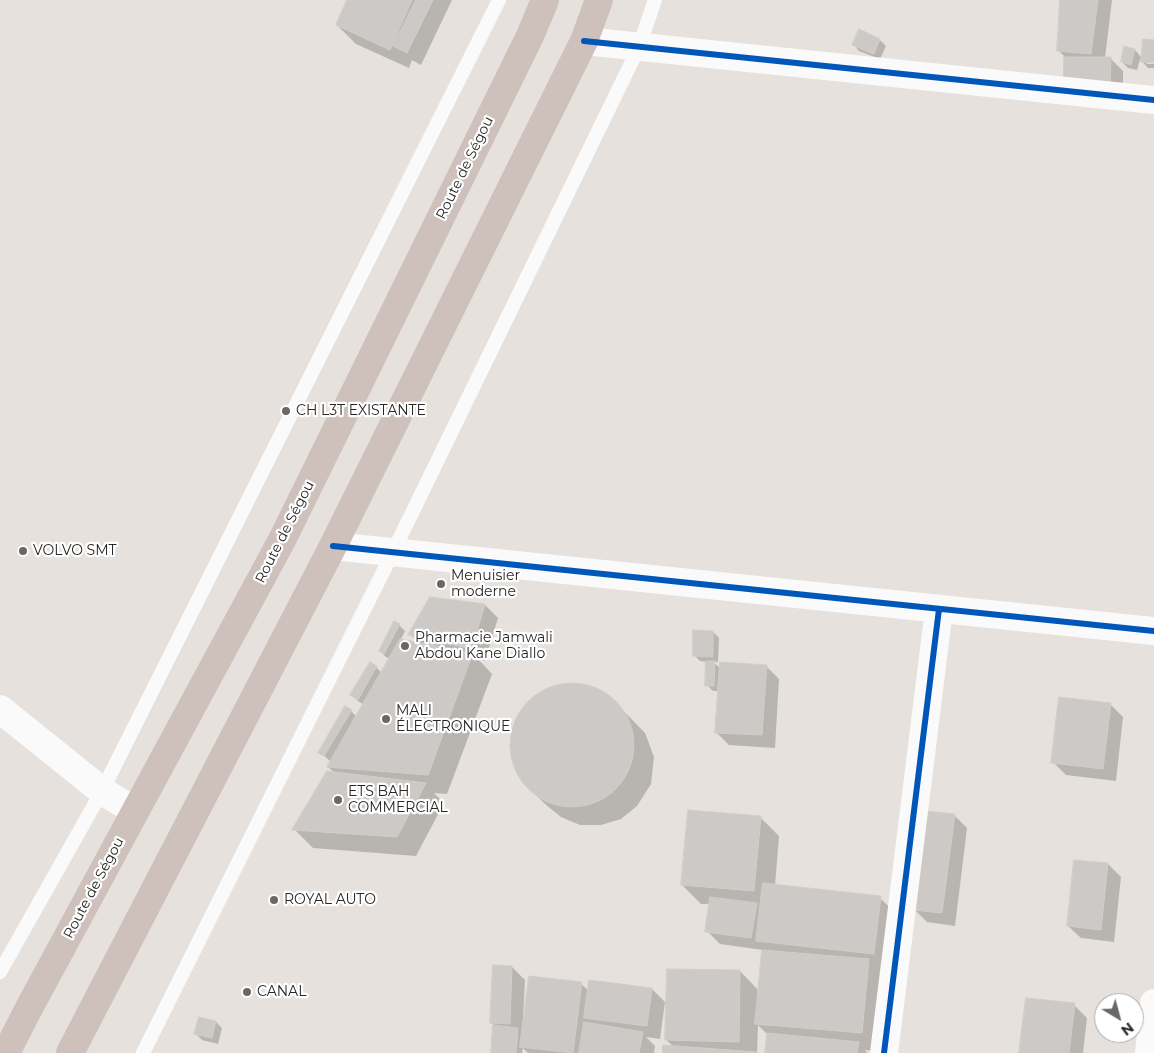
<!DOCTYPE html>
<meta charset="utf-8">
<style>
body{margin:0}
#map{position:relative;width:1154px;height:1053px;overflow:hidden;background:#e6e1dc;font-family:Montserrat,sans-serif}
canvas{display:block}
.north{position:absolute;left:1094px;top:993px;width:50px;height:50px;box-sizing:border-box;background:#fff;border:1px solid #a9a9a9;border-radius:50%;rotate:143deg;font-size:14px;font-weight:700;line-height:20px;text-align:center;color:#272727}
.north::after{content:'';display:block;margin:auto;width:18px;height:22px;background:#6a6866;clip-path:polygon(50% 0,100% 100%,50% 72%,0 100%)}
</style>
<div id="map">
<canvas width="1154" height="1053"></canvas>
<div class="north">N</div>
</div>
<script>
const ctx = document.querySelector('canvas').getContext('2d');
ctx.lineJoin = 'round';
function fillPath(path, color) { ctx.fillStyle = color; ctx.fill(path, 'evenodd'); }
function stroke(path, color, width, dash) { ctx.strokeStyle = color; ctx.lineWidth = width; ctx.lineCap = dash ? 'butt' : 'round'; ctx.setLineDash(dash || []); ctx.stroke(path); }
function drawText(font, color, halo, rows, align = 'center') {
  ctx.font = font + ' Montserrat,sans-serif'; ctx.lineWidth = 4.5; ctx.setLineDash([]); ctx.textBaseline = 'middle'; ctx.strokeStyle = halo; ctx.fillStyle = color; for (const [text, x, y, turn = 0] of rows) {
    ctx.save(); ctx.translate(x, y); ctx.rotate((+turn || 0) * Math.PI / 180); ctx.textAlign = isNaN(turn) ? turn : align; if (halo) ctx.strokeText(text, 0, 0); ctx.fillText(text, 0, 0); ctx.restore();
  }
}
const shadow = new Path2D(`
 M 348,0 L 452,0 L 421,65 L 412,60 L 409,68 L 356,44 L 337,25 Z
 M 1061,0 L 1112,0 L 1105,58 L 1110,58 L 1123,71 L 1123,96 L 1066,58 L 1058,50 Z
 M 880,40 L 886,46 L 880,59 L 859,51 L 853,44 Z
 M 1154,41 L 1154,62 L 1147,61 L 1147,64 L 1154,64 L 1154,68 L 1148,68 L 1140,59 L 1137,70 L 1128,68 L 1122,62 L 1135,50 L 1142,58 Z
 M 430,598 L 485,605 L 498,618 L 485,661 L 478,659 L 492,674 L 447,794 L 434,793 L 444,803 L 416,856 L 313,848 L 294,829 L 336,774 L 328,767 L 331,762 L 320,752 L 351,711 L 357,717 L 364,705 L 358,701 L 352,695 L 376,667 L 382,673 L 390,659 L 386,657 L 380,651 L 399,625 L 405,631 L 400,641 L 420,644 L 410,634 Z
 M 713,632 L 719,638 L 718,662 L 713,662 L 721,669 L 766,666 L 779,679 L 775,748 L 729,745 L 716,732 L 719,691 L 713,691 L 707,685 L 707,662 L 700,661 L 694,655 Z
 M 582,684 L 607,694 L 645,733 L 654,757 L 651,784 L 637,806 L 621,819 L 601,825 L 580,825 L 561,817 L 545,804 L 525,784 L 514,763 L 512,738 L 519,715 L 535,696 L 558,685 Z
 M 1110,704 L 1123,717 L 1116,781 L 1066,775 L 1053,762 Z
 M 954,815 L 967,828 L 955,926 L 927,922 L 914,909 Z
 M 760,817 L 779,836 L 775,886 L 880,898 L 900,917 L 893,973 L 879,971 L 888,980 L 881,1052 L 865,1050 L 867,1053 L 766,1053 L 768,1035 L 758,1025 L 757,1053 L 664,1053 L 674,1047 L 666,1040 L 740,971 L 759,991 L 763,950 L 720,944 L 707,931 L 711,904 L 701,904 L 682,885 Z
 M 1108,864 L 1121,877 L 1114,942 L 1081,938 L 1068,926 Z
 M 512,967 L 525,980 L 523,1020 L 525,1020 L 581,984 L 589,991 L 652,989 L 665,1002 L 660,1039 L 646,1037 L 655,1046 L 654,1053 L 528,1053 L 523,1048 L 522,1053 L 492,1053 L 494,1025 L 491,1023 Z
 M 1074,1005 L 1087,1018 L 1083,1053 L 1020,1053 Z
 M 216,1022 L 222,1028 L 218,1044 L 202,1040 L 196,1034 Z`);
const building = new Path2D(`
 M 347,0 L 412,0 L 390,50 L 336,25 Z
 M 416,0 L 433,0 L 407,53 L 393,46 Z
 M 1060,0 L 1098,0 L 1091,54 L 1057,51 Z
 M 859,29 L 880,39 L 874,54 L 852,45 Z
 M 1143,39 L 1154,40 L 1154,63 L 1141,62 Z
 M 1124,46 L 1135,49 L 1131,65 L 1121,62 Z
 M 1064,57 L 1111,57 L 1110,83 L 1064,83 Z
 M 430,597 L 485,604 L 472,649 L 408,635 Z
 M 394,621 L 400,624 L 384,654 L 379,651 Z
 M 693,630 L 713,631 L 713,657 L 693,656 Z
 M 400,639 L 473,653 L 428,775 L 327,767 Z
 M 706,661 L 715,661 L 714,686 L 705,686 Z
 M 370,662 L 377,666 L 358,700 L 350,695 Z
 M 720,662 L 767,665 L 762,735 L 715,733 Z
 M510 745a62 62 0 1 1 124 0a62 62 0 1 1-124 0Z
 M 1059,697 L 1111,703 L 1103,769 L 1051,763 Z
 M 345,706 L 352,710 L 324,756 L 318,753 Z
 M 327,771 L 426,783 L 397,837 L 292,830 Z
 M 688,810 L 761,816 L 754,891 L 681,885 Z
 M 925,811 L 955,814 L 942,913 L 913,910 Z
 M 1074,860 L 1108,863 L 1101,930 L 1067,926 Z
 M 763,883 L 881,896 L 874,954 L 756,941 Z
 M 710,897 L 757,903 L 751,938 L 705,932 Z
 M 762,950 L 869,959 L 862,1033 L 755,1024 Z
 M 493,965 L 512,966 L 510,1024 L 490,1023 Z
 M 667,969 L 740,970 L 739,1042 L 665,1040 Z
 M 529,976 L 582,982 L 573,1053 L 520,1047 Z
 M 589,980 L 652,988 L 647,1026 L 584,1018 Z
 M 1026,998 L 1075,1003 L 1069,1053 L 1019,1053 Z
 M 199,1017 L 216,1021 L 212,1038 L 194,1034 Z
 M 584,1022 L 643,1032 L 639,1053 L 579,1053 Z
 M 493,1025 L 518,1028 L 516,1053 L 491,1053 Z
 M 767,1033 L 859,1042 L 857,1053 L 765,1053 Z
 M 663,1045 L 756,1052 L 756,1053 L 663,1053 Z`);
const lane = new Path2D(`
 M 0,972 L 102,791 L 499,0
 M 143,1053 L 393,552 L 639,47 L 655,0`);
const street = new Path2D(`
 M 584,41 L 1154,100
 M 333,546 L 1154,631
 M 0,709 L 102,791 L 135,811
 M 884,1053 L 939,609
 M 1149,1053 L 1154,1003`);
const highway = new Path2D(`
 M 6,1053 L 29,1008 L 282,540 L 530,36 L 545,0
 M 70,1053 L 333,546 L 584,41 L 599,0`);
const cycleway = new Path2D(`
 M 584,41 L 1154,100
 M 333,546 L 1154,631
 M 884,1053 L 939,609`);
const markers = [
 [286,411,5,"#6a6866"],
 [23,551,5,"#6a6866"],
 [441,584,5,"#6a6866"],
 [405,646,5,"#6a6866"],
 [386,719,5,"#6a6866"],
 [338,800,5,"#6a6866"],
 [274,900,5,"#6a6866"],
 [247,992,5,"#6a6866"]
];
const streetNames = [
 ["Route de Ségou",465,168,-64],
 ["Route de Ségou",285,532,-63],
 ["Route de Ségou",94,888,-62]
];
const poiNames = [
 ["CH L3T EXISTANTE",296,411],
 ["VOLVO SMT",33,551],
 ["Menuisier",451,576],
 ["moderne",451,592],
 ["Pharmacie Jamwali",415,638],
 ["Abdou Kane Diallo",415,654],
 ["MALI",396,711],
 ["ÉLECTRONIQUE",396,727],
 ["ETS BAH",348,792],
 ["COMMERCIAL",348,808],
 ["ROYAL AUTO",284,900],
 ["CANAL",257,992]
];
fillPath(shadow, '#0003');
fillPath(building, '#ccc9c6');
stroke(building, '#d1cdc8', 1);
stroke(lane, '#fbfafa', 14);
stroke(street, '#fbfafa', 28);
stroke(highway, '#cec0ba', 28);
stroke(cycleway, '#0057b8', 6);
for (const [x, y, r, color] of markers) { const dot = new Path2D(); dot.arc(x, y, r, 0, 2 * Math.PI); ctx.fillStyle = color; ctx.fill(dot); stroke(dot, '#fff', 2); }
drawText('14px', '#272727', '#fff', streetNames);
drawText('14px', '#272727', '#fff', poiNames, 'left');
</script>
